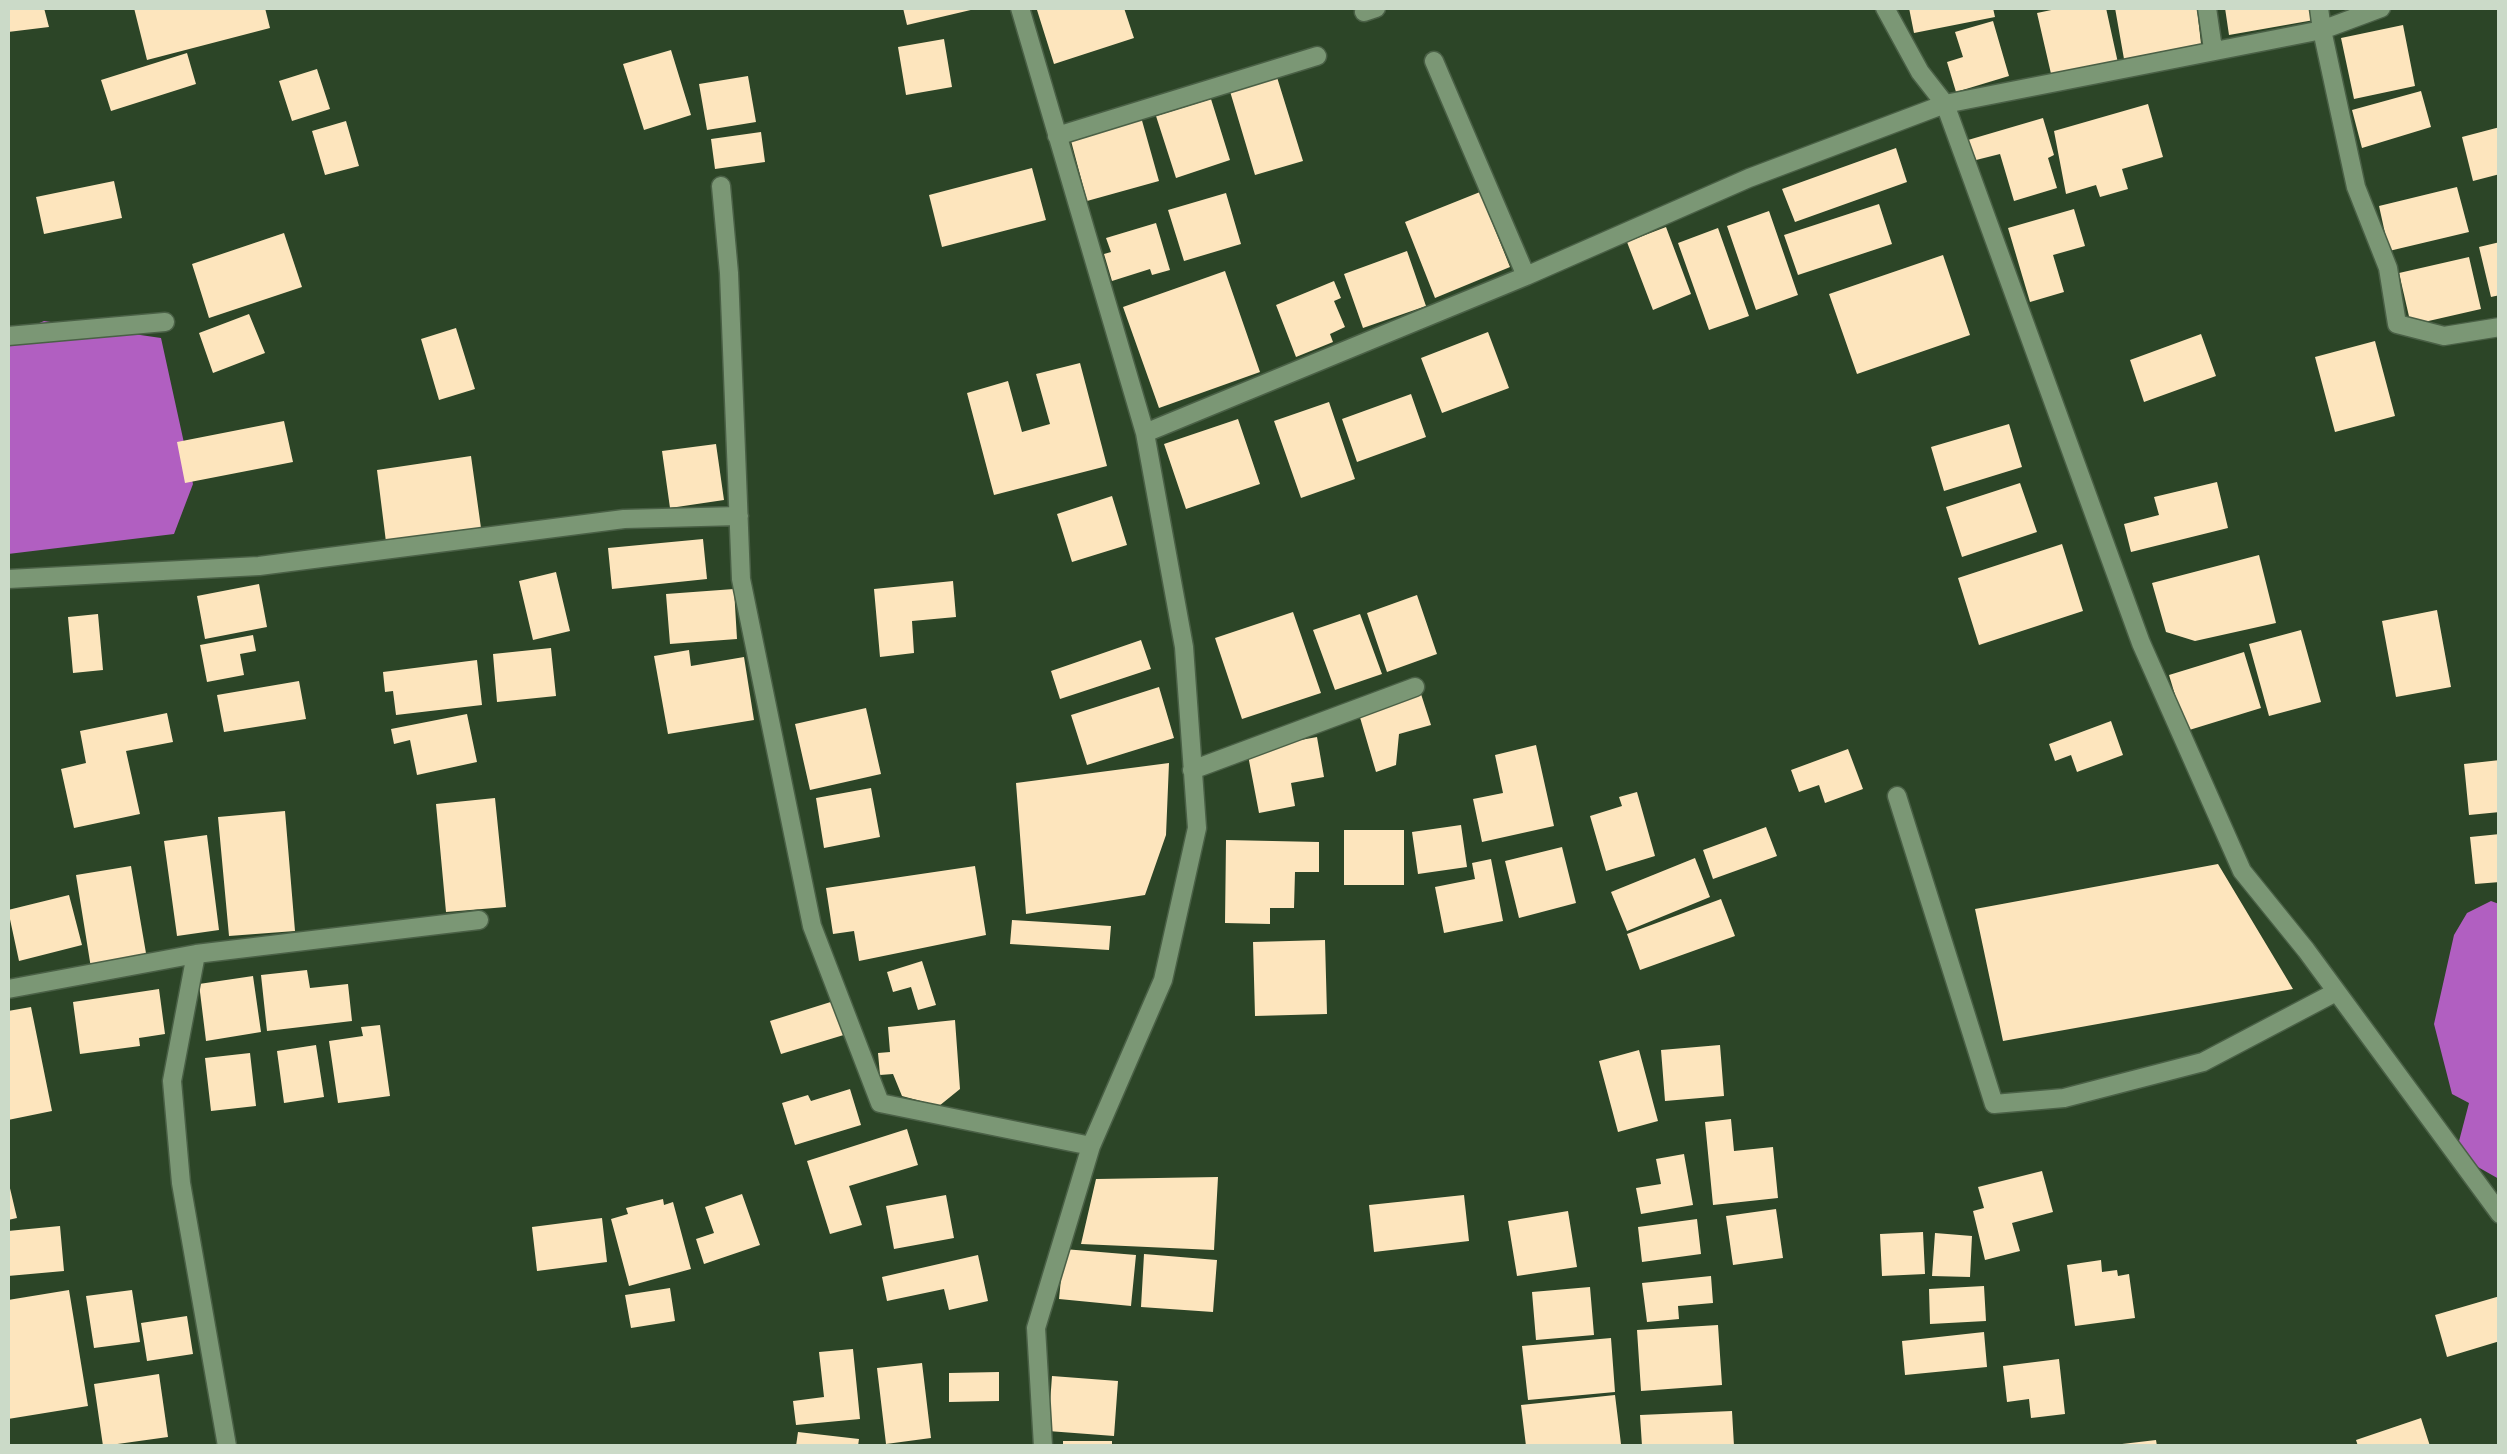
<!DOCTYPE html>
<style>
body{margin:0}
#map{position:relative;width:2507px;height:1454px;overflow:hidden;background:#2c4527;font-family:Arial,sans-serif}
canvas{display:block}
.frame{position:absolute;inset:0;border:10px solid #cbdac8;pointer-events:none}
</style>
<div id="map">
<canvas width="2507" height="1454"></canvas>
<div class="frame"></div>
</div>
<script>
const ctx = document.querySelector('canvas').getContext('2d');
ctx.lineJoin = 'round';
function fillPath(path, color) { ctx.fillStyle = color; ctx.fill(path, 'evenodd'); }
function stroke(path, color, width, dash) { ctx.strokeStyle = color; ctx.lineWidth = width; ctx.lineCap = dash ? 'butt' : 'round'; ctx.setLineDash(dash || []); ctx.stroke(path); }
const water = new Path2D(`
 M 44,321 L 161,338 L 193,484 L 174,534 L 8,554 L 8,337 Z
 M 2491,901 L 2499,904 L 2499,1179 L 2469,1162 L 2458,1145 L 2469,1103 L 2452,1094 L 2434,1024 L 2454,935 L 2467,913 Z`);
const building = new Path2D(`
 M 8,8 L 44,8 L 49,27 L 8,32 Z
 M 134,8 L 265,8 L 270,28 L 147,60 Z
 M 903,8 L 975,8 L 975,9 L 907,25 Z
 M 1045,8 L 1124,8 L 1134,38 L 1054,64 L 1037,10 Z
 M 1909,8 L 1993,8 L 1995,17 L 1914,33 Z
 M 2061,8 L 2106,8 L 2118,63 L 2052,78 L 2037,13 Z
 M 2115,8 L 2197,8 L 2201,44 L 2124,59 Z
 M 2225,8 L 2312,8 L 2314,20 L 2229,35 Z
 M 1993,21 L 2009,76 L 1956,92 L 1947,62 L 1963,57 L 1955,32 Z
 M 2403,25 L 2415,86 L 2354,99 L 2341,38 Z
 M 944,39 L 952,87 L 906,95 L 898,47 Z
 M 671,50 L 691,115 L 644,130 L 623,64 Z
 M 187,53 L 196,84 L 111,111 L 101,80 Z
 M 317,69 L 330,109 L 292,121 L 279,81 Z
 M 1276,74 L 1303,161 L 1255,175 L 1229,88 Z
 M 748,76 L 756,122 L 707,130 L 699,84 Z
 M 2421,91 L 2431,127 L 2362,148 L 2352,110 Z
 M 1211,99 L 1230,160 L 1176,178 L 1156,116 Z
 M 2148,104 L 2163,157 L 2122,169 L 2128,189 L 2100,197 L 2096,185 L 2066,194 L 2054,131 Z
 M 1141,117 L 1159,181 L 1087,201 L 1070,137 Z
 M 2043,118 L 2054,155 L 2048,158 L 2057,188 L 2014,201 L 2000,154 L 1976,160 L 1968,140 Z
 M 346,121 L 359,166 L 325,175 L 312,131 Z
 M 2500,127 L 2500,174 L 2473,181 L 2462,137 Z
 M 761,132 L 765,162 L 715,169 L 711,139 Z
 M 1896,148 L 1907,182 L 1795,222 L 1782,189 Z
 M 1032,168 L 1046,220 L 942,247 L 929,195 Z
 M 114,181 L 122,218 L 44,234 L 36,197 Z
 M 2457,187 L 2469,232 L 2389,251 L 2379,206 Z
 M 1480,192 L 1510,267 L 1435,298 L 1405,222 Z
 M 1226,193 L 1241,244 L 1184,261 L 1168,210 Z
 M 1879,204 L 1892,244 L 1798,275 L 1784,235 Z
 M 2074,209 L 2085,246 L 2053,255 L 2064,292 L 2030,302 L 2008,228 Z
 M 1769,211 L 1798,295 L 1756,310 L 1727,226 Z
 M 1156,223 L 1170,270 L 1152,275 L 1150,269 L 1112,281 L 1104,254 L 1111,252 L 1106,238 Z
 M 1666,227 L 1691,294 L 1653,310 L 1627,242 Z
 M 1718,228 L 1749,316 L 1709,330 L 1678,243 Z
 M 284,233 L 302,287 L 209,318 L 192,264 Z
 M 2500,242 L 2500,295 L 2491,297 L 2479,247 Z
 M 1407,251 L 1426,306 L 1363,328 L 1344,274 Z
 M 1943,255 L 1970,335 L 1857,374 L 1829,294 Z
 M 2469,257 L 2481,309 L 2411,325 L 2399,273 Z
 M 1225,271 L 1260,372 L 1159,408 L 1123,307 Z
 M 1334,281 L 1341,298 L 1334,301 L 1345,327 L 1330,334 L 1333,342 L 1296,357 L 1276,305 Z
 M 249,314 L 265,353 L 213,373 L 199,333 Z
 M 456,328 L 475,389 L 439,400 L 421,339 Z
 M 1488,332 L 1509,388 L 1442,413 L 1421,358 Z
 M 2201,334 L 2216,376 L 2144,402 L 2130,360 Z
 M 2375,341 L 2395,416 L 2335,432 L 2315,357 Z
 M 1080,363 L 1107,466 L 994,495 L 967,393 L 1008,381 L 1022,432 L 1050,424 L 1036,374 Z
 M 1411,394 L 1426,437 L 1357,462 L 1342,419 Z
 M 1329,402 L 1355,479 L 1301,498 L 1274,421 Z
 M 1238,419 L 1260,484 L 1186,509 L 1164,444 Z
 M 284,421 L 293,462 L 185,483 L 177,442 Z
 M 2009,424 L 2022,467 L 1944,491 L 1931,447 Z
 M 716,444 L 724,500 L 670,508 L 662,451 Z
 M 471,456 L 481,528 L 386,542 L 377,470 Z
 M 2217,482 L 2228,528 L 2131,552 L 2124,524 L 2159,515 L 2154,497 Z
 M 2020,483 L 2037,532 L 1962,557 L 1946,507 Z
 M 1112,496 L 1127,545 L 1072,562 L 1057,514 Z
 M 703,539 L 707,579 L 612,589 L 608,548 Z
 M 2062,544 L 2083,611 L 1979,645 L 1958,578 Z
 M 2259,555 L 2276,623 L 2195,641 L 2166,632 L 2152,583 Z
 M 556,572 L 570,631 L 533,640 L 519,581 Z
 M 953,581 L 956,617 L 912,621 L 914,653 L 880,657 L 874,589 Z
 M 259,584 L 267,627 L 205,639 L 197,596 Z
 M 734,589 L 737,639 L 670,644 L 666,594 Z
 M 1417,595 L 1437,654 L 1387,672 L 1367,613 Z
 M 2437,610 L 2451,687 L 2396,697 L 2382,621 Z
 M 1293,612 L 1321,693 L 1242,719 L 1215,638 Z
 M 98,614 L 103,670 L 73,673 L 68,617 Z
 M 1360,614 L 1382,674 L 1335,690 L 1313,630 Z
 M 2301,630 L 2321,702 L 2269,716 L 2249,644 Z
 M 253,635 L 256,651 L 240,654 L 244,675 L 207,682 L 200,645 Z
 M 1141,640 L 1151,669 L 1060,699 L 1051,671 Z
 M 551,648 L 556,696 L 497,702 L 493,654 Z
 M 689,650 L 691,666 L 744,657 L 754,720 L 668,734 L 654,656 Z
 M 2244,652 L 2261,708 L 2186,731 L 2169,675 Z
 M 477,660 L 482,705 L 396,715 L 393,691 L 385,692 L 383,672 Z
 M 299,681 L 306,719 L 224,732 L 217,695 Z
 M 1159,687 L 1174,738 L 1087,765 L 1071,715 Z
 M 1421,694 L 1431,725 L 1399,734 L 1396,765 L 1376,772 L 1359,714 Z
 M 866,708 L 881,774 L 810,790 L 795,724 Z
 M 167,713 L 173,742 L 126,751 L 140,814 L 74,828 L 61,769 L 86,763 L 80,731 Z
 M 467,714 L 477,762 L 417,775 L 410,740 L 394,744 L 391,729 Z
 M 2111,721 L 2123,755 L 2077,772 L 2071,755 L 2055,761 L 2049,744 Z
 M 1317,737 L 1324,777 L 1291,783 L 1295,806 L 1259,813 L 1247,750 Z
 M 1536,745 L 1554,826 L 1482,842 L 1473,799 L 1503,793 L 1495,755 Z
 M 1848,749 L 1863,789 L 1825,803 L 1819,785 L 1799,792 L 1791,770 Z
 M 2500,760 L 2500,812 L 2469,815 L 2464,764 Z
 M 1169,763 L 1166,835 L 1145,895 L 1026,914 L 1016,783 Z
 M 871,788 L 880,837 L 824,848 L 816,798 Z
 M 1637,792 L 1655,856 L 1606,871 L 1590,816 L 1622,806 L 1619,797 Z
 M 495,798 L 506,907 L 446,912 L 436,804 Z
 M 285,811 L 295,931 L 229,936 L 218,817 Z
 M 1461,825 L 1467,867 L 1418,874 L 1412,832 Z
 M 1766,827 L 1777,856 L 1713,879 L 1703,850 Z
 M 1344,830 L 1404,830 L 1404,885 L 1344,885 Z
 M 2500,834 L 2500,882 L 2475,884 L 2470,837 Z
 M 207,835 L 219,930 L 177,936 L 164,841 Z
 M 1226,840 L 1319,842 L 1319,872 L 1295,872 L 1294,908 L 1270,908 L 1270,924 L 1225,923 Z
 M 1562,847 L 1576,903 L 1519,918 L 1505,861 Z
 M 1695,858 L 1710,897 L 1627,931 L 1611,892 Z
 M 1491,859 L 1503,921 L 1444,933 L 1435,887 L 1475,879 L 1472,863 Z
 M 2218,864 L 2293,989 L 2003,1041 L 1975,909 Z
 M 131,866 L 147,959 L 91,968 L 76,875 Z
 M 975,866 L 986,935 L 859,961 L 854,931 L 833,934 L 826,888 Z
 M 69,895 L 82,945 L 19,961 L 8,910 Z
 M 1721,899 L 1735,936 L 1640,970 L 1627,934 Z
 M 1012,920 L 1111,926 L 1109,950 L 1010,944 Z
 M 1325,940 L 1327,1014 L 1255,1016 L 1253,942 Z
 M 922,961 L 936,1005 L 918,1010 L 911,987 L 893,992 L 887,972 Z
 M 307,970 L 310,988 L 348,984 L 352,1021 L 267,1031 L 261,975 Z
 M 253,976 L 261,1032 L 206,1041 L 199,984 Z
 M 159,989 L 165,1034 L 139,1038 L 140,1046 L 80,1054 L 73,1002 Z
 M 837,1000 L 847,1034 L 781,1054 L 770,1021 Z
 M 31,1007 L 52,1111 L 8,1120 L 8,1011 Z
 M 955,1020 L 960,1089 L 939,1106 L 902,1096 L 893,1074 L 880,1075 L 878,1053 L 890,1052 L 888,1027 Z
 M 380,1025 L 390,1096 L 338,1103 L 329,1041 L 363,1036 L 361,1027 Z
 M 316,1045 L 324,1097 L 284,1103 L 277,1051 Z
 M 1720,1045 L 1724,1096 L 1665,1101 L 1661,1050 Z
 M 1639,1050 L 1658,1121 L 1618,1132 L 1599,1061 Z
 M 250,1053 L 256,1106 L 211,1111 L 205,1058 Z
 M 850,1089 L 861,1125 L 795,1145 L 782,1103 L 808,1095 L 811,1101 Z
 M 1731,1119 L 1734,1151 L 1773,1147 L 1778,1198 L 1713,1205 L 1705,1122 Z
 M 907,1129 L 918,1165 L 849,1186 L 862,1225 L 830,1234 L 807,1161 Z
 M 1684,1154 L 1693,1205 L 1641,1214 L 1636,1188 L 1661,1184 L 1656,1159 Z
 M 2042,1171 L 2053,1212 L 2012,1223 L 2020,1251 L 1985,1260 L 1973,1211 L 1984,1208 L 1978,1187 Z
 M 1218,1177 L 1214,1250 L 1081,1244 L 1096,1179 Z
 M 9,1184 L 17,1218 L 8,1220 L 8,1185 Z
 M 742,1194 L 760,1245 L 704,1264 L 696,1239 L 714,1233 L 705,1207 Z
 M 946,1195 L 954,1238 L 894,1249 L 886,1206 Z
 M 1464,1195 L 1469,1241 L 1374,1252 L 1369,1205 Z
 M 663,1199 L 664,1205 L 673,1202 L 691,1269 L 629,1286 L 611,1219 L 628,1214 L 626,1208 Z
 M 1776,1209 L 1783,1258 L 1733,1265 L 1726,1216 Z
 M 1568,1211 L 1577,1267 L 1517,1276 L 1508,1221 Z
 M 602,1218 L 607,1262 L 537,1271 L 532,1227 Z
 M 1697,1219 L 1701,1254 L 1642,1262 L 1638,1227 Z
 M 60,1226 L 64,1271 L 8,1276 L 8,1231 Z
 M 1923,1232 L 1925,1274 L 1882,1276 L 1880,1234 Z
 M 1935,1233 L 1972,1236 L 1970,1277 L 1932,1276 Z
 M 1064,1249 L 1136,1255 L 1131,1306 L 1059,1299 Z
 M 1144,1254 L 1217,1260 L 1213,1312 L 1141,1307 Z
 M 978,1255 L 988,1301 L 949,1310 L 944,1289 L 887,1301 L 882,1277 Z
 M 2101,1260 L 2102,1272 L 2117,1270 L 2118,1276 L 2129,1274 L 2135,1318 L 2075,1326 L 2067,1265 Z
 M 1711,1276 L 1713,1303 L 1678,1306 L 1679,1319 L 1647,1322 L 1642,1283 Z
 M 1984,1286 L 1986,1321 L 1930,1324 L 1929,1289 Z
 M 1590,1287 L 1594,1335 L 1536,1340 L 1532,1292 Z
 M 670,1288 L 675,1321 L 631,1328 L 625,1295 Z
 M 69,1290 L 88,1406 L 8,1419 L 8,1300 Z
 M 132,1290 L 140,1342 L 94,1348 L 86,1296 Z
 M 2500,1296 L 2500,1341 L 2447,1357 L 2435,1315 Z
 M 187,1316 L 193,1354 L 147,1361 L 141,1323 Z
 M 1718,1325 L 1722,1385 L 1641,1391 L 1637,1330 Z
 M 1984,1332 L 1987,1367 L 1905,1375 L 1902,1341 Z
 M 1611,1338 L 1615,1392 L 1528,1400 L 1522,1346 Z
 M 853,1349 L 860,1419 L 796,1425 L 793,1401 L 824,1397 L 819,1352 Z
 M 2059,1359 L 2065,1414 L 2031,1418 L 2029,1399 L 2007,1402 L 2003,1366 Z
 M 922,1363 L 931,1438 L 886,1444 L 877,1368 Z
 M 999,1372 L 999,1401 L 949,1402 L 949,1373 Z
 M 159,1374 L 168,1437 L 103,1446 L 94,1384 Z
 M 1052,1376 L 1118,1381 L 1114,1436 L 1048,1431 Z
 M 1615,1395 L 1621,1444 L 1526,1446 L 1521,1405 Z
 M 1732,1411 L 1734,1446 L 1642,1446 L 1640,1415 Z
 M 2421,1418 L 2430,1446 L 2358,1446 L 2356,1440 Z
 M 798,1432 L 859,1439 L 858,1446 L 796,1446 Z
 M 2156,1440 L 2157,1446 L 2122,1446 L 2122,1444 Z
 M 1063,1441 L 1112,1441 L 1112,1446 L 1063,1446 Z`);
const minor = new Path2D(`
 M 1020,8 L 1145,433 L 1184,647 L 1197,828 L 1163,980 L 1091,1146 L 1036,1328 L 1043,1446
 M 1885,8 L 1920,72 L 1945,104 L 2141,643 L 2242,871 L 2306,950 L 2500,1214
 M 2207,8 L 2213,49
 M 2319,8 L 2322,30 L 2381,8
 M 1364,12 L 1376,8
 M 1434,61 L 1526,276
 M 1057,136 L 1317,56
 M 721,186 L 729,273 L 741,579 L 812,926 L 880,1103 L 1091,1146
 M 8,336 L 165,322
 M 1145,433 L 1526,276 L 1749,178 L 1945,104 L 2322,30 L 2356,187 L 2388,268 L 2397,324 L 2444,336 L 2500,327
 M 8,579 L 259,566 L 624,519 L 739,516
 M 1192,770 L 1415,687
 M 1897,796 L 1994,1104 L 2064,1098 L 2203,1062 L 2336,992
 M 196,954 L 172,1081 L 181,1183 L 227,1446
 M 8,989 L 196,954 L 479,920`);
fillPath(water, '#b15fc1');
fillPath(building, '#fde5bd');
stroke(minor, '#4a6046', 21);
stroke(minor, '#7b9775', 18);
</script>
